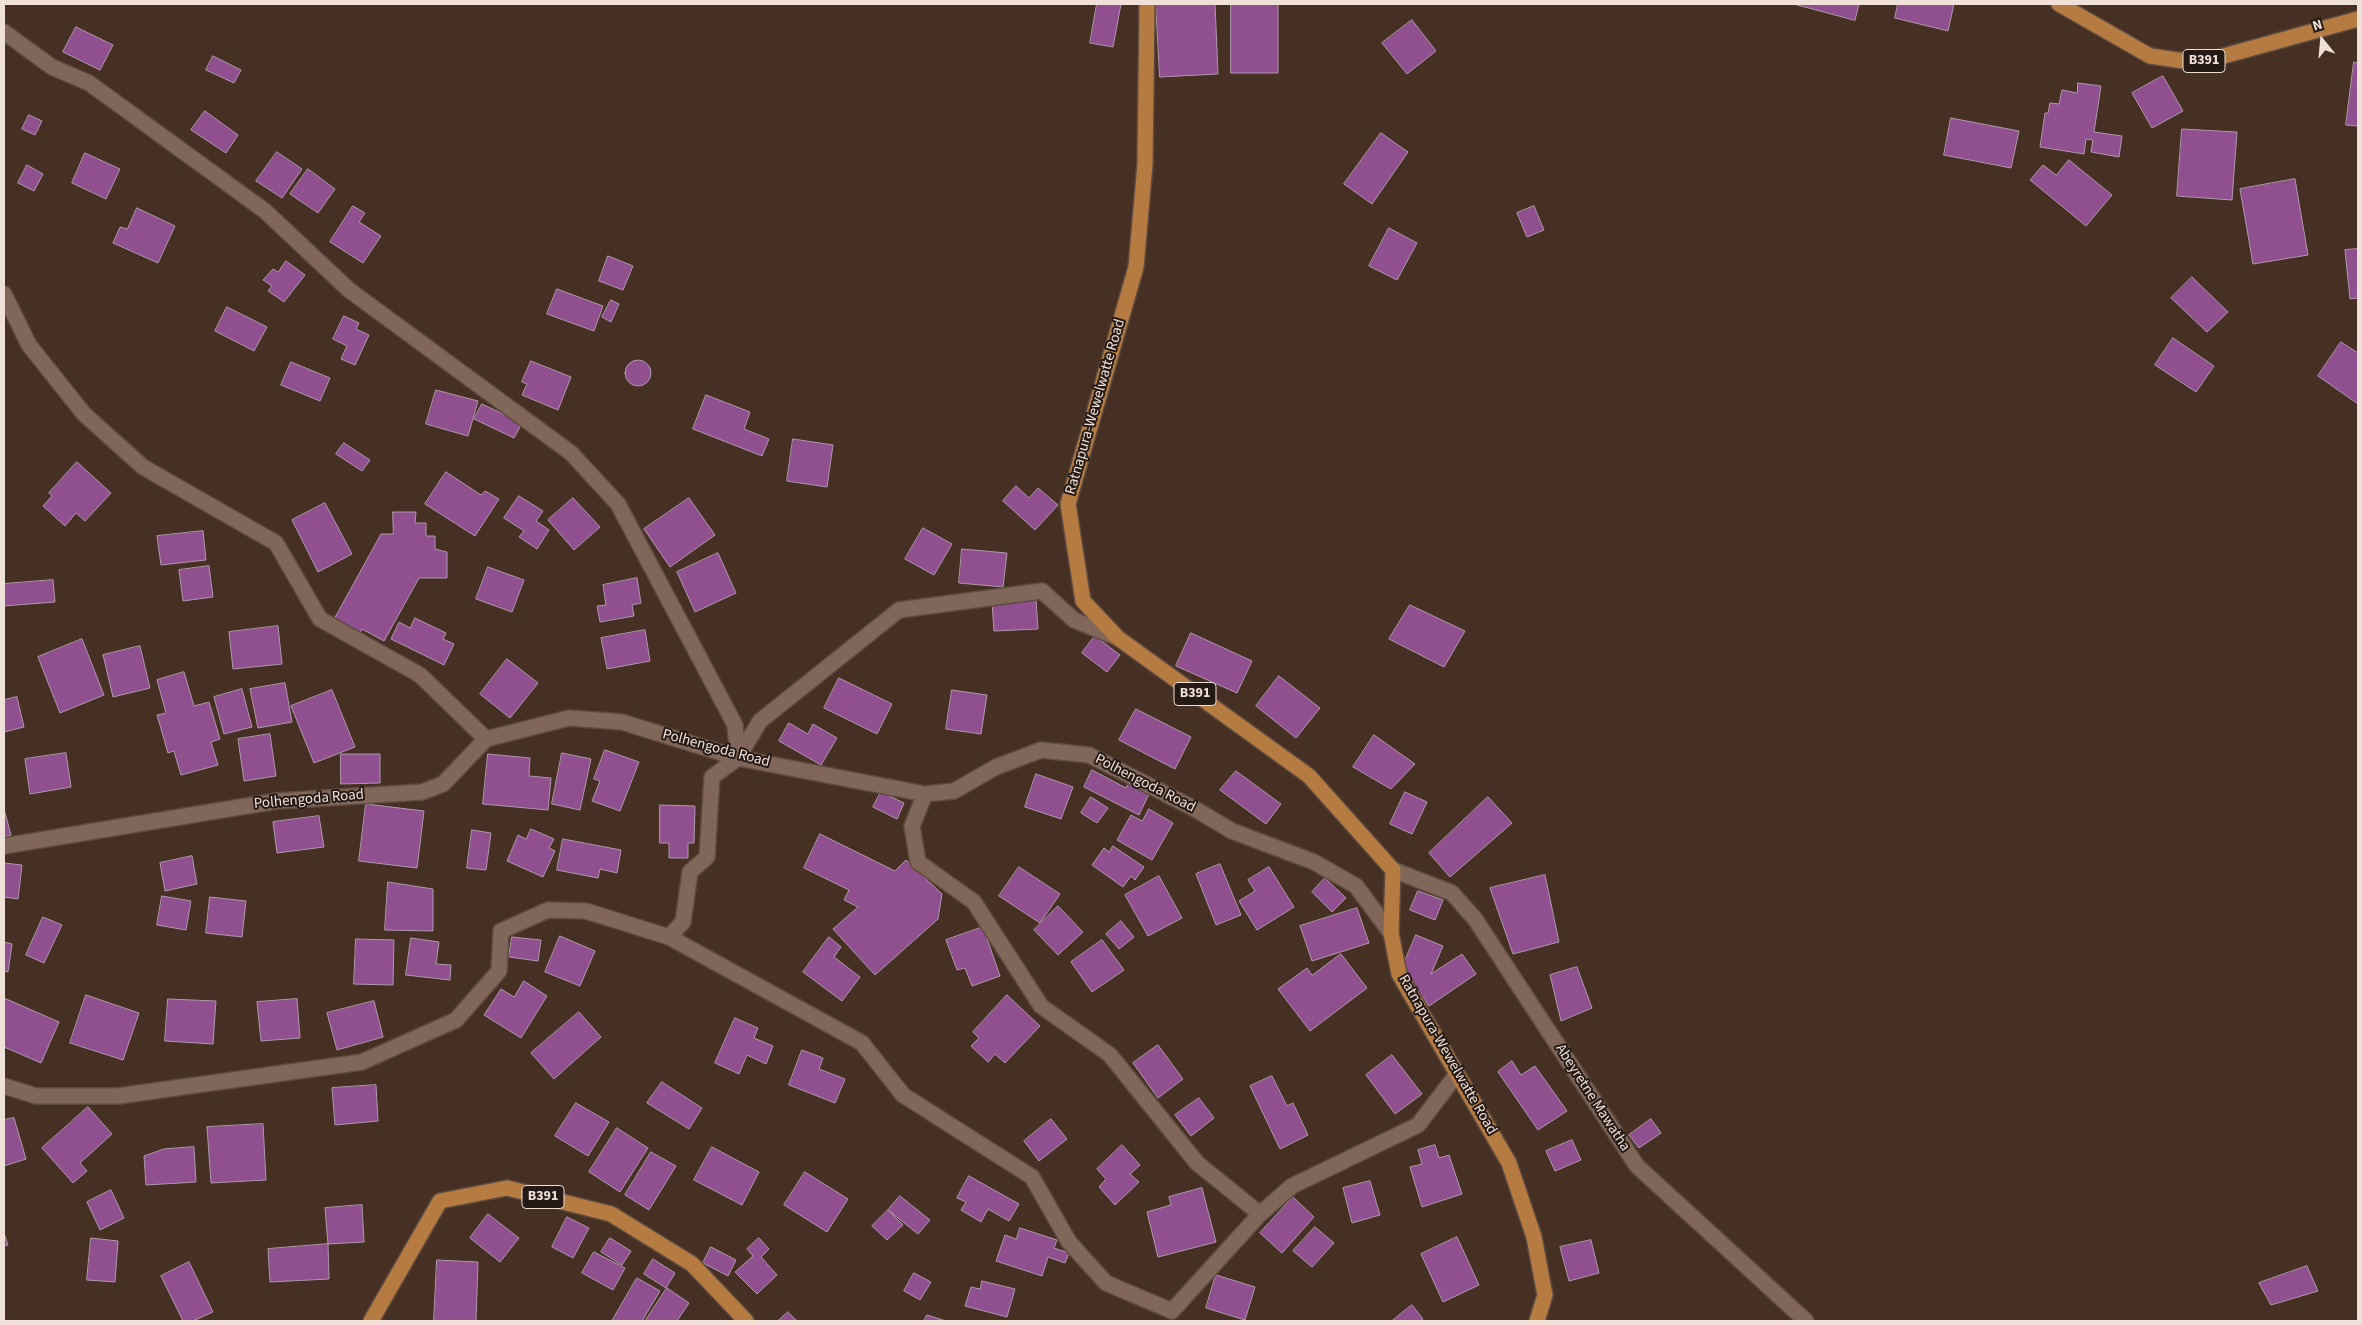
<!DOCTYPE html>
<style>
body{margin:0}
#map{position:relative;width:2362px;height:1325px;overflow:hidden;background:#462f23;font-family:"Source Sans 3",sans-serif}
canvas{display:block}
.frame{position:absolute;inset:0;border:5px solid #efe0d8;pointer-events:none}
.north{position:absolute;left:2297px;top:15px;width:50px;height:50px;-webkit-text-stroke:4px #251a15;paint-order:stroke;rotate:343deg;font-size:14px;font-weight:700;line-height:20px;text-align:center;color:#efe0d8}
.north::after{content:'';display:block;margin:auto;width:18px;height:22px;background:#efe0d8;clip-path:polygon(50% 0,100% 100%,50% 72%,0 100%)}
</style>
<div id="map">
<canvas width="2362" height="1325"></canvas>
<div class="frame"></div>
<div class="north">N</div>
</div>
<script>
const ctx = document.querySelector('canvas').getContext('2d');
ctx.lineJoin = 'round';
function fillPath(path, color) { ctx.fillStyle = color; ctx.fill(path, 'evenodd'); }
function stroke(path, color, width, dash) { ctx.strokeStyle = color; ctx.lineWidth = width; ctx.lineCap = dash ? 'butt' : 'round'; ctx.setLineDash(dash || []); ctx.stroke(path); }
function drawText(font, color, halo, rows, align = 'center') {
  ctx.font = font + ' "Source Sans 3",sans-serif'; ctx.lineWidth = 4; ctx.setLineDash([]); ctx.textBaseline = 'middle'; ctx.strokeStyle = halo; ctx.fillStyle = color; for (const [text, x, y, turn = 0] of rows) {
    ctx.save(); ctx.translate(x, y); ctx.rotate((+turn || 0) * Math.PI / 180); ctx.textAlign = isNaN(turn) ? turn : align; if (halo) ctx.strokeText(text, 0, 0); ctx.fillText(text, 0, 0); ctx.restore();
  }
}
const building = new Path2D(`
 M 1097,4 L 1121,4 L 1113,47 L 1090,43 Z
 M 1156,4 L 1215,4 L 1218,74 L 1160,77 Z
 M 1231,4 L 1278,4 L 1278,73 L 1231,73 Z
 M 1794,4 L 1859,4 L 1855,20 Z
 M 1898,4 L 1954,4 L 1948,31 L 1895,18 Z
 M 1412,20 L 1436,51 L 1407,74 L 1382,43 Z
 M 76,27 L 113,45 L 100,70 L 63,52 Z
 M 213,56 L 241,70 L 234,83 L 206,70 Z
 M 2354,62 L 2358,63 L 2358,126 L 2346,125 Z
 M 2163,76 L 2183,111 L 2152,128 L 2132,93 Z
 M 2078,83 L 2101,86 L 2094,132 L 2122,136 L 2119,157 L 2091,152 L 2093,140 L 2086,139 L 2084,154 L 2040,147 L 2045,113 L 2048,113 L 2050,103 L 2059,104 L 2062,90 L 2077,93 Z
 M 205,111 L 238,135 L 226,153 L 191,130 Z
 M 29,115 L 42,121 L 35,135 L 22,129 Z
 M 1951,118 L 2019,131 L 2011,168 L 1944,155 Z
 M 2182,129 L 2237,132 L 2232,200 L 2177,196 Z
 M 1381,133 L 1408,152 L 1372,204 L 1344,184 Z
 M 277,152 L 302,169 L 282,198 L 256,181 Z
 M 85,153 L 120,169 L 106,199 L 72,183 Z
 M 2069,160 L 2112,195 L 2086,226 L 2030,180 L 2043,165 L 2056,175 Z
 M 27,165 L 43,174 L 34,191 L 18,183 Z
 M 308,169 L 335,189 L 318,213 L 290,194 Z
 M 2295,179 L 2308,255 L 2253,264 L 2240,189 Z
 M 353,206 L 365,213 L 359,222 L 381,236 L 363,263 L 330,242 Z
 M 1534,206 L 1544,230 L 1527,237 L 1517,213 Z
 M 137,208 L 175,226 L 158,263 L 113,243 L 120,227 L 127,229 Z
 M 1389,228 L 1417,243 L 1397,280 L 1369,266 Z
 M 2358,249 L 2358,298 L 2350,299 L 2345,250 Z
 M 608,256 L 633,266 L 623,290 L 599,281 Z
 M 286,261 L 305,275 L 284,302 L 268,291 L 272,286 L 263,280 L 273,269 L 278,272 Z
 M 2192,277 L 2228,312 L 2207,332 L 2171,298 Z
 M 557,289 L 603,306 L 594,331 L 547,314 Z
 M 611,300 L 619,304 L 611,322 L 602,317 Z
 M 227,307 L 267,327 L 254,351 L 215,331 Z
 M 344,316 L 359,323 L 356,329 L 369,335 L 355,365 L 341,359 L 347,346 L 333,339 Z
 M 2173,338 L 2214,366 L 2196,392 L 2155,365 Z
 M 2341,342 L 2358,353 L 2358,404 L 2318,376 Z
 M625 373a13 13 0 1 1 26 0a13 13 0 1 1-26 0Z
 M 531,361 L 571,377 L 558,410 L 522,395 L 527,384 L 522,382 Z
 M 291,362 L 330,378 L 320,401 L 281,385 Z
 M 436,390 L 478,401 L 468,436 L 426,424 Z
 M 706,395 L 750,412 L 744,429 L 769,439 L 762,456 L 693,429 Z
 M 482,404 L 522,423 L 514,438 L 474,419 Z
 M 793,439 L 833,445 L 827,487 L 787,481 Z
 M 344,443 L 370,460 L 362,471 L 336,454 Z
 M 77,462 L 111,493 L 85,521 L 76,513 L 65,526 L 43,506 L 52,496 L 49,493 Z
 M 446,472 L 481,495 L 485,491 L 499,499 L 475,536 L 425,504 Z
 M 1016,486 L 1029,498 L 1038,488 L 1058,505 L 1035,530 L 1003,501 Z
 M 519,496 L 543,511 L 536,521 L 549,530 L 537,549 L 519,537 L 524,531 L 504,518 Z
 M 573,498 L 600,527 L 574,550 L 548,520 Z
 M 689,498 L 715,535 L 670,567 L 644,529 Z
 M 325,503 L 352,554 L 318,572 L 292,520 Z
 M 393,512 L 416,512 L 415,523 L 426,523 L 426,536 L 435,536 L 435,549 L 447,552 L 447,578 L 419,578 L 384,641 L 362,629 L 359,636 L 333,621 L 381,534 L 393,534 Z
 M 923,528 L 952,544 L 934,575 L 905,559 Z
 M 203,531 L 206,560 L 161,565 L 157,536 Z
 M 962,549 L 1007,553 L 1003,587 L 959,583 Z
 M 718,553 L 736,593 L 695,612 L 677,572 Z
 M 209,566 L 213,597 L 183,601 L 179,570 Z
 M 488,567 L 524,580 L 512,612 L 476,599 Z
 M 637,578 L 641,603 L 632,605 L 634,616 L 600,622 L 597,606 L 606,605 L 603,585 Z
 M 53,580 L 55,602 L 4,606 L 4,584 Z
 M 1036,600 L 1038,629 L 994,631 L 992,603 Z
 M 1410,605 L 1465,631 L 1444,667 L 1389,639 Z
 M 415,618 L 446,633 L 443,639 L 454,644 L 444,665 L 391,639 L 399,622 L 410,628 Z
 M 278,626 L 282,664 L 233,669 L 229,632 Z
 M 645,630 L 650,661 L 607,669 L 601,638 Z
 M 1191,633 L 1252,661 L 1237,693 L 1176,666 Z
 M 1095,636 L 1120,655 L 1107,672 L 1082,653 Z
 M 82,639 L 104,695 L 60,713 L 38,657 Z
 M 140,646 L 150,688 L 113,697 L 103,655 Z
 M 507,659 L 538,683 L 510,718 L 480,694 Z
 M 184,672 L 194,706 L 209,702 L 220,739 L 211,742 L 218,765 L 181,775 L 174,751 L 168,753 L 157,715 L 166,713 L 157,680 Z
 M 1279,676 L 1320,708 L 1296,738 L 1256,706 Z
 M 839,678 L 892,704 L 877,734 L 824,708 Z
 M 285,683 L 292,722 L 258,728 L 250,689 Z
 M 242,689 L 252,727 L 224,734 L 214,697 Z
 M 332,690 L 355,747 L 314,763 L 291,706 Z
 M 952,690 L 987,695 L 981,734 L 946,729 Z
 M 17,697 L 24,727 L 4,732 L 4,700 Z
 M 1136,709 L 1191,737 L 1175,769 L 1119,740 Z
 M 789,723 L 808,734 L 813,724 L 837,738 L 821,765 L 779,741 Z
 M 270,734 L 276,776 L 244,781 L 238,739 Z
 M 1374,735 L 1415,764 L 1391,789 L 1353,767 Z
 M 605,750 L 639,762 L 620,811 L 592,801 L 600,781 L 594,779 Z
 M 66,753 L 71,787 L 30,794 L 25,759 Z
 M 562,753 L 591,759 L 580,810 L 552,804 Z
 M 341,754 L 380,754 L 380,783 L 341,784 Z
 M 488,754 L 530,758 L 529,776 L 551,778 L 548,810 L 483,804 Z
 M 1092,770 L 1126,788 L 1128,784 L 1149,794 L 1139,815 L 1084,787 Z
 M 1236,771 L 1281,804 L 1266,824 L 1220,790 Z
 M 1036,774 L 1073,787 L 1061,819 L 1025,807 Z
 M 881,792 L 904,803 L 897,819 L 873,807 Z
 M 1405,792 L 1427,802 L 1412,834 L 1390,824 Z
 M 1091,797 L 1108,808 L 1097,823 L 1081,813 Z
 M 1488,797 L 1512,823 L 1450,877 L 1429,853 Z
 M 366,804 L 424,811 L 417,868 L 359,861 Z
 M 660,805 L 695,806 L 694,843 L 688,843 L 688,858 L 669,858 L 669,843 L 660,843 Z
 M 4,809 L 11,835 L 4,837 Z
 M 1149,809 L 1173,823 L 1152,860 L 1117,840 L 1131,815 L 1142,821 Z
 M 319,816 L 324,847 L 277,853 L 273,822 Z
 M 531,829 L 554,839 L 549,848 L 555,851 L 543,877 L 507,861 L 518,835 L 526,839 Z
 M 472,830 L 491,833 L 486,870 L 467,868 Z
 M 820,834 L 895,871 L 906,860 L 942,894 L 938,919 L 875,975 L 833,929 L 858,907 L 844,900 L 849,890 L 804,868 Z
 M 563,839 L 621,850 L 617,873 L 600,869 L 598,878 L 557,870 Z
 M 1113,846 L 1144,867 L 1135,880 L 1131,876 L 1123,887 L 1092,865 L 1104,848 L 1109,852 Z
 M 192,856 L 197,884 L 165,891 L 160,863 Z
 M 4,863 L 22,865 L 18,899 L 4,897 Z
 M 1220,864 L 1241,915 L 1216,925 L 1196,874 Z
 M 1019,867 L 1060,894 L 1040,923 L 999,896 Z
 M 1269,867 L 1294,907 L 1257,930 L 1239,901 L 1255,891 L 1248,880 Z
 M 1545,875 L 1559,942 L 1513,954 L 1490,888 Z
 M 1159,876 L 1182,918 L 1148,936 L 1125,895 Z
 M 1325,878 L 1346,898 L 1332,912 L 1312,892 Z
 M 388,882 L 433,889 L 433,931 L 385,930 Z
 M 1418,891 L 1443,900 L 1435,920 L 1410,910 Z
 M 162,896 L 191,901 L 186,930 L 157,925 Z
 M 210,897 L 246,901 L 242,937 L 206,933 Z
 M 1058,906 L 1083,932 L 1058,955 L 1034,930 Z
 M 1357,908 L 1369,943 L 1312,961 L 1300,926 Z
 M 43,917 L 62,925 L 44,963 L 26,955 Z
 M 1121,921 L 1134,937 L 1119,949 L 1106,934 Z
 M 983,927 L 1000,976 L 972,986 L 965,968 L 957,970 L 946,940 Z
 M 1416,935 L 1443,946 L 1431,974 L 1462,954 L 1476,974 L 1429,1006 L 1402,968 Z
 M 560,936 L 595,951 L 580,986 L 545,972 Z
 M 512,937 L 541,940 L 538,961 L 509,957 Z
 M 829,937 L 841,947 L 834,957 L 860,977 L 842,1001 L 803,972 Z
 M 411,938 L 439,942 L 436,964 L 451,965 L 450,980 L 406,975 Z
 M 356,939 L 394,940 L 393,985 L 354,984 Z
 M 1102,940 L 1124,970 L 1092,992 L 1071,962 Z
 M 4,942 L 12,944 L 8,972 L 4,971 Z
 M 1341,954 L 1367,988 L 1310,1031 L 1278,989 L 1307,968 L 1312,975 Z
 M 1577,967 L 1592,1008 L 1561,1021 L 1550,975 Z
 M 524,981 L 547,996 L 521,1038 L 484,1015 L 501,989 L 514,997 Z
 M 86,995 L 139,1013 L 123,1060 L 70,1043 Z
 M 1007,995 L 1040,1026 L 1005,1063 L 995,1054 L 988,1062 L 971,1046 L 979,1038 L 973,1032 Z
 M 4,998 L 59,1022 L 41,1063 L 4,1047 Z
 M 168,999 L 216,1001 L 213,1044 L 165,1041 Z
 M 297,999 L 300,1038 L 261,1041 L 257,1002 Z
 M 374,1001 L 383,1037 L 337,1050 L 327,1013 Z
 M 579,1012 L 601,1037 L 554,1079 L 531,1053 Z
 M 735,1018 L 758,1028 L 754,1038 L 773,1046 L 766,1064 L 747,1055 L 739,1074 L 715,1063 Z
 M 1158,1045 L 1183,1079 L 1158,1098 L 1133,1063 Z
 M 802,1050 L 823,1058 L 819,1069 L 845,1079 L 835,1103 L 789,1085 Z
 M 1392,1055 L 1422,1094 L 1395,1114 L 1366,1075 Z
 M 1512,1061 L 1521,1075 L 1535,1066 L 1567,1111 L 1538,1130 L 1498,1072 Z
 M 1272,1076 L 1287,1106 L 1293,1103 L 1308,1135 L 1280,1149 L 1250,1086 Z
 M 662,1082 L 702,1108 L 689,1129 L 647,1103 Z
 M 376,1085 L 378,1121 L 335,1125 L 332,1088 Z
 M 1199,1098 L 1214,1118 L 1191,1136 L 1175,1115 Z
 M 576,1103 L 609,1122 L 588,1156 L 555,1136 Z
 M 88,1107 L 112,1134 L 80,1163 L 87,1171 L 73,1183 L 42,1148 Z
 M 14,1118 L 26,1159 L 4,1166 L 4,1120 Z
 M 1051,1119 L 1067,1139 L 1039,1161 L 1024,1141 Z
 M 1651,1119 L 1661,1133 L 1639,1148 L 1629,1135 Z
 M 263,1124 L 266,1180 L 211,1183 L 207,1127 Z
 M 617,1128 L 648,1148 L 620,1192 L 589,1172 Z
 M 1572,1140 L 1581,1160 L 1555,1171 L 1546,1151 Z
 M 1122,1145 L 1140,1165 L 1130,1174 L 1139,1182 L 1115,1205 L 1099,1187 L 1106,1179 L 1097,1169 Z
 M 1435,1145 L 1439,1158 L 1449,1155 L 1462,1194 L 1422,1207 L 1410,1167 L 1422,1164 L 1418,1150 Z
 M 194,1147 L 196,1182 L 146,1185 L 144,1156 L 164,1149 Z
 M 712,1147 L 759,1172 L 742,1205 L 694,1180 Z
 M 651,1152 L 676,1166 L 649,1210 L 625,1195 Z
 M 805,1172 L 848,1199 L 827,1232 L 784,1205 Z
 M 969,1176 L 1019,1204 L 1009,1221 L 988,1209 L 981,1222 L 961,1210 L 966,1202 L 957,1198 Z
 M 1370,1181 L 1380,1215 L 1352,1223 L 1343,1188 Z
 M 1202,1188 L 1216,1242 L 1158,1257 L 1147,1212 L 1171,1205 L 1169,1197 Z
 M 111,1190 L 124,1218 L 100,1230 L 87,1202 Z
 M 900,1196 L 930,1220 L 918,1234 L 888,1210 Z
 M 1293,1197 L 1314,1217 L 1282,1253 L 1260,1233 Z
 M 362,1205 L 364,1242 L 328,1244 L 325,1208 Z
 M 888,1210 L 903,1225 L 887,1240 L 872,1226 Z
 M 488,1214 L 519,1238 L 500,1262 L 470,1238 Z
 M 567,1217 L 589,1228 L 573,1258 L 552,1247 Z
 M 1315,1227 L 1334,1243 L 1312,1267 L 1293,1251 Z
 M 1020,1228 L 1057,1240 L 1054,1248 L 1069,1253 L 1065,1263 L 1048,1257 L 1042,1276 L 996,1261 L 1005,1235 L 1016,1239 Z
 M 4,1233 L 8,1245 L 4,1246 Z
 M 1457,1237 L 1479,1285 L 1443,1302 L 1421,1254 Z
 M 91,1238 L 118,1241 L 115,1282 L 87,1280 Z
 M 610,1238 L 631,1251 L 622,1265 L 601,1252 Z
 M 759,1238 L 769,1249 L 761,1257 L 777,1275 L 757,1294 L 735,1272 L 753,1256 L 747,1249 Z
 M 1591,1240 L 1599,1273 L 1569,1281 L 1560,1247 Z
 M 328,1244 L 329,1279 L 270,1282 L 268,1249 Z
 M 711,1247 L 736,1260 L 728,1276 L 703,1263 Z
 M 594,1252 L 625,1268 L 613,1290 L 582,1273 Z
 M 653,1259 L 675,1273 L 666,1288 L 644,1274 Z
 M 437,1260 L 478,1262 L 476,1321 L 434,1321 Z
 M 189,1262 L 213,1312 L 193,1321 L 183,1321 L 161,1276 Z
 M 2307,1266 L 2318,1291 L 2271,1305 L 2259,1283 Z
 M 914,1273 L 931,1282 L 920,1300 L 904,1291 Z
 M 1216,1275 L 1255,1287 L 1245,1320 L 1206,1308 Z
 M 637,1278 L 660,1291 L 642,1321 L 612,1321 Z
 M 982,1281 L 1015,1289 L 1007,1317 L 965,1306 L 971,1287 L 980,1289 Z
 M 667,1288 L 689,1303 L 677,1321 L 649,1321 L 646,1320 Z
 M 1412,1305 L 1423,1319 L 1419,1321 L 1392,1321 Z
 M 788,1312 L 797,1321 L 778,1321 Z
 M 927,1315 L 946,1321 L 924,1321 Z`);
const street = new Path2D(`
 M 4,32 L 52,67 L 89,83 L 265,211 L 349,290 L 571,453 L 618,504 L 735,725 L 738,758
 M 4,294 L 29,345 L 84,414 L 143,467 L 276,543 L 320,619 L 420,675 L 486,739
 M 925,794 L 912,826 L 918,862 L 974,902 L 1041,1006 L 1110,1055 L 1197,1163 L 1260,1214
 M 4,846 L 277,801 L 422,792 L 443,784 L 486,739 L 569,718 L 622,722 L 738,758 L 925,794 L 954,791 L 996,767 L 1041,750 L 1089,755 L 1195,809 L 1232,831 L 1314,862 L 1356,886 L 1391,933
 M 1393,870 L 1452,893 L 1475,919 L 1637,1166 L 1806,1321
 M 669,937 L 862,1043 L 903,1095 L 1032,1177 L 1069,1242 L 1106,1283 L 1172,1311 L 1260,1214 L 1292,1186 L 1418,1125 L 1457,1074
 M 4,1086 L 36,1096 L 118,1096 L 362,1062 L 456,1020 L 499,971 L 501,931 L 548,910 L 586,911 L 669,937 L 683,922 L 690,872 L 707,857 L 712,777 L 738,758 L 760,721 L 899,610 L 1042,591 L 1074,620 L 1118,638`);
const primary = new Path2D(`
 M 1147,4 L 1145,164 L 1136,267 L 1068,504 L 1083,601 L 1118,638 L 1309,776 L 1393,870 L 1391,933 L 1399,974 L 1509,1163 L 1534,1237 L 1545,1295 L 1537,1321
 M 2059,4 L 2150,56 L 2198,63 L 2358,19
 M 371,1321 L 440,1201 L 507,1188 L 611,1214 L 692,1264 L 746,1321`);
const shields = [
 [2204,61,42],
 [1195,694,42],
 [543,1197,42]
];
const shieldNames = [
 ["B391",2204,61],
 ["B391",1195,694],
 ["B391",543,1197]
];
const streetNames = [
 ["Ratnapura-Wewelwatte Road",1096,407,-74],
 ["Polhengoda Road",716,749,15],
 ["Polhengoda Road",1145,784,27],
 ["Polhengoda Road",309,800,-5],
 ["Ratnapura-Wewelwatte Road",1447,1055,60],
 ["Abeyretne Mawatha",1592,1098,57]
];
fillPath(building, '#904f8f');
stroke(building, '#af99ad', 1);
stroke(street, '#5e4b40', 18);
stroke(primary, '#5e4b40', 18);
stroke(street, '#816759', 15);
stroke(primary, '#b67b40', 15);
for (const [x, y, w] of shields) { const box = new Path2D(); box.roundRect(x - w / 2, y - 11.5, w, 23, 4); ctx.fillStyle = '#251a15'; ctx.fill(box); stroke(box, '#efe0d8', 1); }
drawText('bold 14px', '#efe0d8', null, shieldNames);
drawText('15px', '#efe0d8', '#251a15', streetNames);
</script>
